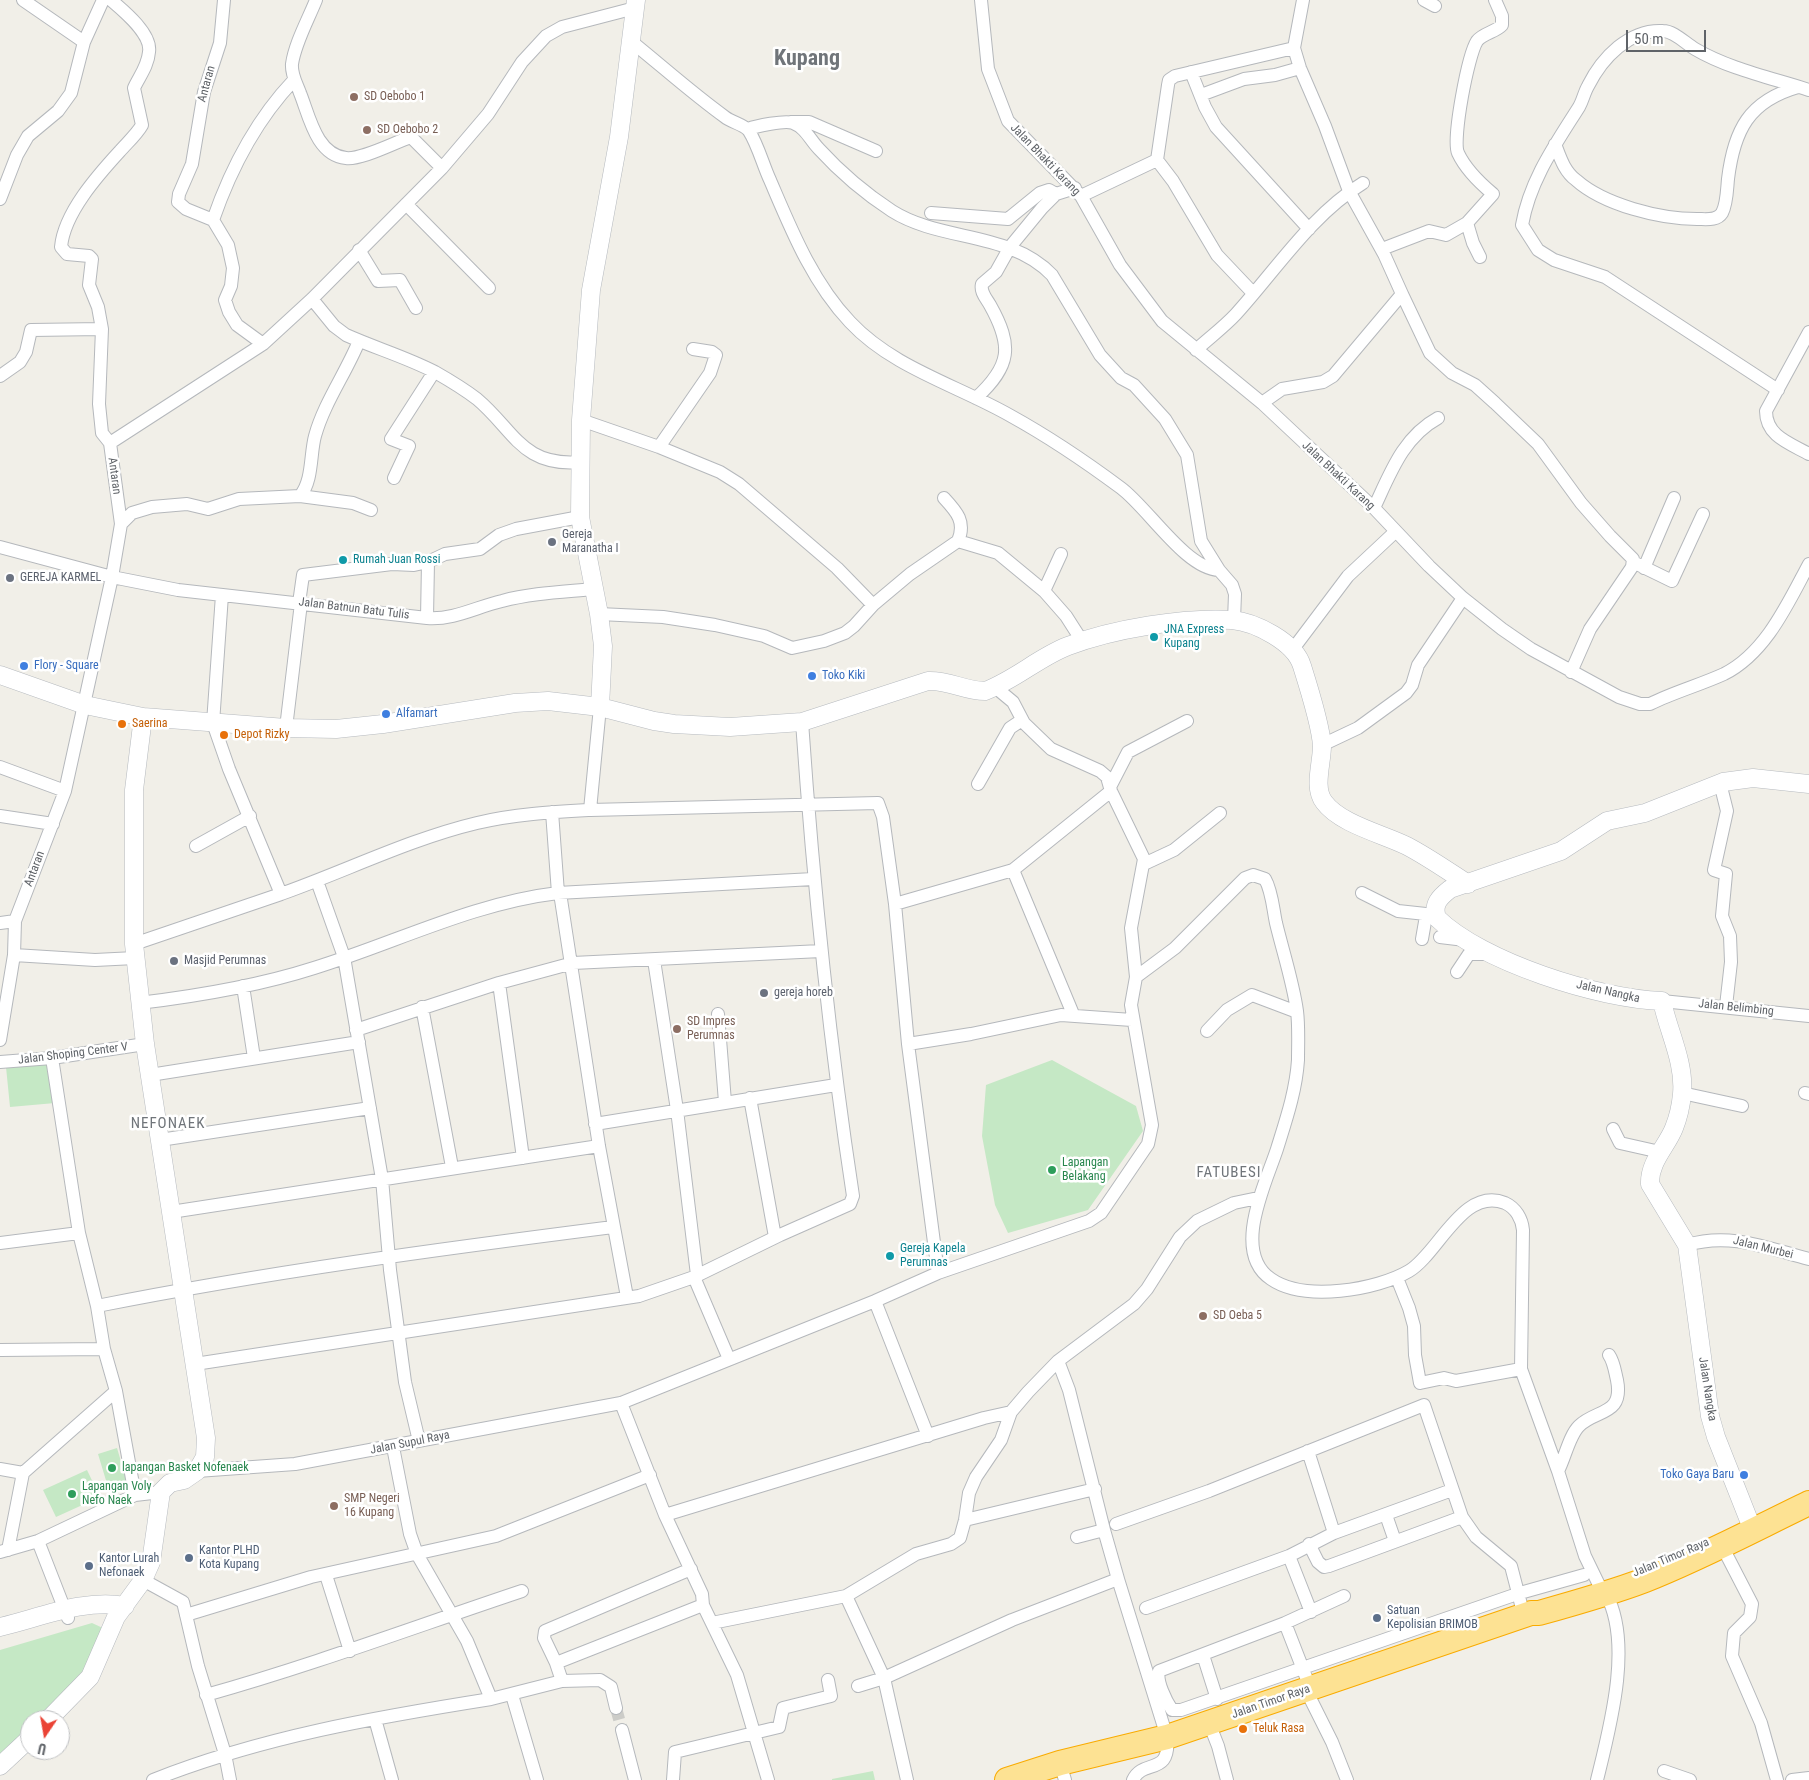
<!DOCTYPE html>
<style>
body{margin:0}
#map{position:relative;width:1809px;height:1780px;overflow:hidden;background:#f1efe8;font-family:"Roboto Condensed",sans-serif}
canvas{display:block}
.north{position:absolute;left:20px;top:1710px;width:50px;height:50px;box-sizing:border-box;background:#fff;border:1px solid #bfc1c3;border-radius:50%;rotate:192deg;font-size:14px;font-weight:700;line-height:20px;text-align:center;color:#5f6368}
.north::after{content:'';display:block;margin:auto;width:18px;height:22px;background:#ea4335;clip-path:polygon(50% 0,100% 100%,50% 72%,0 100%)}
.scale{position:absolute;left:1626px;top:30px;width:80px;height:22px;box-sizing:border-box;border:2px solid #5f6368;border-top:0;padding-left:6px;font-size:15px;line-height:18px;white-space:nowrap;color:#5f6368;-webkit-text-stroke:4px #fff;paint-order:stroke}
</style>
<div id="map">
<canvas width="1809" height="1780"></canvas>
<div class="north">U</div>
<div class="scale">50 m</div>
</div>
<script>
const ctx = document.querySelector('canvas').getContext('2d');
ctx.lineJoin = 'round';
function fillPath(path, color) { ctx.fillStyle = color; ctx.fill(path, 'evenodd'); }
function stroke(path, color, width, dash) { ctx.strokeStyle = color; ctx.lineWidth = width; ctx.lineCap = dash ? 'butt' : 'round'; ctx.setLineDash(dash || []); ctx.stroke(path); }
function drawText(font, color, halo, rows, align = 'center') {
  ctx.font = font + ' "Roboto Condensed",sans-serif'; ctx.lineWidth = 5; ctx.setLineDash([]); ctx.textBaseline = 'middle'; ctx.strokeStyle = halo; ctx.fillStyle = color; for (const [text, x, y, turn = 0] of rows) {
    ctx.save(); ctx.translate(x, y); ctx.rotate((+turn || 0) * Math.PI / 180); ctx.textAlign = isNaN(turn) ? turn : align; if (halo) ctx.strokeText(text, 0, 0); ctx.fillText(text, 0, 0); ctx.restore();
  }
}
const green = new Path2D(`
 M 1052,1060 L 1136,1106 L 1143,1131 L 1088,1210 L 1008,1233 L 995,1205 L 982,1136 L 986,1085 Z
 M 50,1062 L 55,1103 L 10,1107 L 6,1067 Z
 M 117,1448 L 127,1482 L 108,1487 L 98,1454 Z
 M 87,1470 L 100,1497 L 56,1517 L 43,1490 Z
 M 92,1623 L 105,1629 L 87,1680 L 45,1720 L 30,1720 L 30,1734 L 0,1763 L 0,1650 Z
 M 873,1771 L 875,1780 L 832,1780 L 832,1779 Z`);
const streetTunnel = new Path2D(`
 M 616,1708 L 622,1730`);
const street = new Path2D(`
 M 23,0 L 84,42
 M 224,0 L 220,43 L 204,92 L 192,164 L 179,194 L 178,202 L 186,209 L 213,220 L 228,245 L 233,268 L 231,286 L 225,300 L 229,312 L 237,325 L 263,344
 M 316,0 C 308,20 295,43 292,64 C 291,75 297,84 300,93 C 309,115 316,155 346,158 C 362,160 395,142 411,137 L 442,168
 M 981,0 L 988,69 L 1008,121 L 1081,196 L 1120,265 L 1162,321 L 1262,403 L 1374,508 L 1429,566 L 1463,598 L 1502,629 L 1531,649 L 1619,697 L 1640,704 L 1650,704 C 1674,692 1700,685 1724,674 C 1766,653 1788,603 1809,564
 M 1424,0 L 1435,6
 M 632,42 C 663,67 693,94 725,117 C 731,122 745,125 749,131 C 758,145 763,165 770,180 C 791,229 812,282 850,322 C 893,368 957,385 1011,416 C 1049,437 1086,462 1121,488 C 1148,508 1186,569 1219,570
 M 1191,72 L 1205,107 L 1216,127 L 1309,229
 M 1201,95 L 1244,79 L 1275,75 L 1300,68
 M 791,122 L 809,122 L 876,151
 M 748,129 C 756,126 785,120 793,123 C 806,128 810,140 819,149 C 840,172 866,194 892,211 C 941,242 1010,231 1052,275 L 1100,355 L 1121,378 L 1134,385 L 1165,419 L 1187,455 L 1201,541 L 1219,570 L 1232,585 L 1235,594 L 1234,620
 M 1555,144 C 1560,157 1564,171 1576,180 C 1604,205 1660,219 1697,219 C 1706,219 1717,221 1722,213 C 1727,204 1727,189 1728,179 C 1734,130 1749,101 1798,87
 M 1081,196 L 1157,160
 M 0,199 L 17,155 L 28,136 L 58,111 L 71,93 L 84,42 L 103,0
 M 406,204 L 489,288
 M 931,213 L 1008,219 L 1040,193 L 1049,190 L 1056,194
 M 213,220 C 231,168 256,120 294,80
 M 1467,223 L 1473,243 L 1480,257
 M 1382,249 L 1429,231 L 1446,235 L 1467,223 L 1493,194 C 1481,184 1465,168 1458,153 C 1452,139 1468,55 1477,41 C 1483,33 1496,32 1502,25 L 1502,16 L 1495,0
 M 359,250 L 378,281 L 400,280 L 416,308
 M 1253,293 L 1217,255 L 1173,181 L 1157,160 L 1168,85 L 1169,80 L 1175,76 L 1294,48 L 1303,0
 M 1402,294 L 1430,353 L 1452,373 L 1475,385 L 1495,403 L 1538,444 L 1581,503 L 1610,536 L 1633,559 L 1632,567 L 1590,629 L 1571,672
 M 312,299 L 334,326 L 346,335 C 375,348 406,357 435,372 C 449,380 464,389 477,399 C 514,430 522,467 580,462
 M 1809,332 L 1766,411 C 1766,436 1789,443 1809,454
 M 1196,350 C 1209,338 1224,327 1236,314 C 1276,270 1311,215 1363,183
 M 0,376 L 20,362 L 26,352 L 31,330 L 102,329
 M 1778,390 L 1605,277 L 1554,260 L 1538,250 L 1522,225 C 1530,180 1555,145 1579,107 C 1583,100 1584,93 1588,86 C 1602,58 1629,29 1663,31 C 1674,31 1685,43 1695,49 C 1729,69 1772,78 1809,90
 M 976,398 C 1011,366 1013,346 990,305 C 986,298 980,292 982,284 L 996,272 L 1010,247 L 1042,208 L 1056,194 L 1075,188
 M 1262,403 L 1282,389 L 1323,382 L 1333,376 L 1402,294 L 1384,254 L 1349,191 L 1325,126 L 1300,68 L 1294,48
 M 581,420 L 659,447 L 720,472 L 739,484 L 837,568 L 873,605 L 910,574 L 958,541 C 966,522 957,512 944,498
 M 110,443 L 102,433 L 99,404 L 102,329 L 98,307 L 89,285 L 92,259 L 89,256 L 67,254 L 61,247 C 64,213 98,175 120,151 C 127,143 137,134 142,125 L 134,88 C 139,77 148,66 149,52 C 152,34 124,11 111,0
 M 659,447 L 710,373 L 716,355 L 712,352 L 693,349
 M 394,478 L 409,446 L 391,439 L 434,372
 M 300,496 L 353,503 L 371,510
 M 1374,508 C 1390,474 1403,437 1438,418
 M 121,524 L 132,513 L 152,507 L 187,504 L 208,509 L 239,499 L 300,496 C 313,481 310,454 315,436 C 324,403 346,373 359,341
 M 958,541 L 998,553 L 1044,591
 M 0,547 L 112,577 L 178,590 L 427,618 C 454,620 476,607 502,601 C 532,593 563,592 594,589
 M 1061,554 L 1044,591 L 1066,616 L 1082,641
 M 1633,562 L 1672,581 L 1703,514
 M 1644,568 L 1674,498
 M 299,603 L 303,575 L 392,564 L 414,565 L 428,562
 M 599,614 L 663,617 L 715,625 L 764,636 L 792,648 L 824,641 L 845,633 L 854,626 L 873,605
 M 427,618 L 428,562 L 445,554 L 480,549 L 499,535 L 516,529 L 580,517
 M 1293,649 L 1348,576 L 1395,532
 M 286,728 L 301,603
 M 1322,745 L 1358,728 L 1406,693 L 1412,685 L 1418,665 L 1463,598
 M 0,767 L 65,791
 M 1720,783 L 1727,811 L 1714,870 L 1726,874 L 1722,916 L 1730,936 L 1731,962 L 1726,1006
 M 978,784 L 1010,728 L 1022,720
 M 1111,785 L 1128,752 L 1187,721
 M 590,810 L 600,707
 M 552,812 L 558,893
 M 0,816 L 53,824
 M 196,846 L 250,816
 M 1144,864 L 1174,850 L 1220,813
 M 317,881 L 344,957 L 382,1179 L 390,1270 L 405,1382 L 419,1441
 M 560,893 L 599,1146 L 627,1297
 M 1362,893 L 1398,911 L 1435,915
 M 281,894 C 346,871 410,839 477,823 C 514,814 553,812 590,810 L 878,803 L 883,817 L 895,904 L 908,1044 L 938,1273
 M 895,904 L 1013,870
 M 0,923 L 15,921
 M 1440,937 L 1465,940
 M 1422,939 L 1426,916
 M 134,944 L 281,894 L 229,769 L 213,723 L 222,595
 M 14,955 L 95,960 L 135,958
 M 654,960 L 677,1110 L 697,1275
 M 1457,972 L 1469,954 L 1488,954
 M 1136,977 L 1175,948 L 1245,878 L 1253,875 L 1265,879 C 1272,891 1273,909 1276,923 C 1283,952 1293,982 1297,1011 C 1299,1027 1298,1045 1298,1060 C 1296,1091 1286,1120 1277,1149 C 1266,1183 1231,1252 1271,1279 C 1304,1302 1377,1290 1409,1271 C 1438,1254 1463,1186 1505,1203 C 1516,1208 1522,1219 1523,1230 L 1521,1369 L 1558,1471 L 1585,1556 L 1600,1587
 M 499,983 L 523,1158
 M 243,986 L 254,1058
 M 1662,1001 L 1809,1016
 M 139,1003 C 198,996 258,986 314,968 C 395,943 473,903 558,893 L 813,879
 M 422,1007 L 452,1167
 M 718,1014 L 725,1102
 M 1073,1014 L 1013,870 L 1111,791
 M 356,1030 L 499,983 L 573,963 L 821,951
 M 1207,1031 L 1227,1010 L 1252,995 L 1297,1012
 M 0,1040 L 14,955 L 15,921 L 65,791 L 112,577 L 121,524 L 110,443 L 263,344 L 312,299 L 442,168 L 488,114 L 522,62 L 546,36 L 562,27 L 635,8
 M 908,1044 L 971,1034 L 1061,1015 L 1132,1020
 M 52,1058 L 79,1233 L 97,1306 L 104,1349
 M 0,1062 L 52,1058 L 145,1044
 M 150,1075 L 359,1042
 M 1682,1093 L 1742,1106
 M 1805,1093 L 1809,1094
 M 750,1098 L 775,1237
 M 595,1124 L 836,1085
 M 1613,1129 L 1620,1143 L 1660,1152
 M 160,1140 L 370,1108
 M 171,1212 L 599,1146
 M 0,1243 L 79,1233
 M 1687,1245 C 1730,1232 1767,1248 1809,1259
 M 694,1277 L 729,1359
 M 1397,1278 L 1409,1308 L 1414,1326 L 1415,1355 L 1420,1383 L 1444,1378 L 1456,1381 L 1521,1369
 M 875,1301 L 928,1436
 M 97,1306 C 268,1272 440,1249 613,1227
 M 0,1350 L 104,1349 L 116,1391 L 23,1473 L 0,1469
 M 1058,1361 L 1069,1390 L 1104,1530
 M 195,1364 L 639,1296 L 694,1277 L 780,1235 L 850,1204 L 853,1196 C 829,1039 813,881 802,722
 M 116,1391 L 135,1495
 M 621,1403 L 665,1515 L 702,1594 L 703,1605 L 737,1675 L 768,1780
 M 393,1447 L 410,1534 L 417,1554 L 467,1641 L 491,1699 L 562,1681 L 556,1663 L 703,1605
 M 197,1471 L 295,1464 L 621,1403 L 875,1301 L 938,1273 L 1089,1221 L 1101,1213 L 1148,1144 L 1152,1125 L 1131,1005 L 1136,977 L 1131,928 L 1144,859 L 1111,791 L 1107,777 L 1100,771 L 1051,749 L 1024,723 L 1013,702 L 995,687
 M 1558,1471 C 1565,1458 1569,1436 1579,1426 C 1596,1409 1624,1416 1617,1380 C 1615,1372 1614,1362 1609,1355
 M 665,1515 L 984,1418 L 1011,1412
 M 1386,1515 L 1395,1541
 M 965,1520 L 1095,1489
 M 1116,1524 L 1209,1491 L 1424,1405 L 1462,1517 L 1476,1537 L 1511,1566 L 1524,1616
 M 1334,1533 L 1452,1490
 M 38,1541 L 68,1618
 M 1309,1544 L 1318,1562 L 1324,1567 L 1329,1566 L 1462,1517
 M 1722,1546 L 1752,1604 L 1750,1617 L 1734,1633 L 1732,1656 L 1761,1723 L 1777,1780
 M 8,1550 L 23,1473
 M 0,1552 L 38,1541 L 135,1495 L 161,1492
 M 1289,1556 L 1311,1612
 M 326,1575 L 350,1651
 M 1118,1579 L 1167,1737 C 1171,1777 1143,1758 1133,1780
 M 143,1580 L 183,1602 L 198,1666 L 225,1754 L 230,1780
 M 846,1596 L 916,1554 L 951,1544 L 960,1538 L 965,1520 L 969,1493 L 976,1477 L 1001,1440 L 1011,1412 L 1028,1392 L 1058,1361 L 1134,1304 L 1147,1289 L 1180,1237 L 1197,1221 L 1234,1203 L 1258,1198
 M 1344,1596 L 1285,1623 L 1159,1671 C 1156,1681 1166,1701 1172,1710 L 1181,1710 L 1520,1593 L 1584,1575
 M 1146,1608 L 1289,1556 L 1334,1533 L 1308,1451
 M 186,1615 L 311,1577 L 496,1536 L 650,1475
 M 712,1623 L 846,1596 L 884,1678 L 907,1780
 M 1285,1623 L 1306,1677
 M 1203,1655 L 1217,1699
 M 556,1663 L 544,1638 L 545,1631 L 691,1569
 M 562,1681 L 600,1680 L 611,1687 L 616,1708
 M 858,1686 L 884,1678 L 1012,1620 L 1118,1579 L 1104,1530 L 1077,1537
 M 1306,1690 L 1332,1742 L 1347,1780
 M 206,1695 C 313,1665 417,1626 522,1591
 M 512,1695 L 537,1780
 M 375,1719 L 392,1780
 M 1209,1723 L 1218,1746 L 1227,1780
 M 622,1730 L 635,1780
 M 1060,1763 L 1065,1780
 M 1664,1771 L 1690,1780
 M 153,1780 C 261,1737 377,1717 491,1699
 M 673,1780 L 675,1752 L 779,1727 L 783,1708 L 831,1696 L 828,1680
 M 1597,1780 C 1610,1727 1633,1643 1606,1594
 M 1792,1780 L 1809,1778`);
const secondary = new Path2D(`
 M 0,675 L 85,705 L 143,717 L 286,728 L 336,729 L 383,724 L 515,703 L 548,701 L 600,707 L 654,721 L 674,724 L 730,727 L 802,722 L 928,681 C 949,680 965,691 985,691 C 1015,680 1039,657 1068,646 C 1113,629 1184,617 1232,620 C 1255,622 1295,642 1302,666 C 1308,685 1321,727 1322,746 C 1322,763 1313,788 1324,802 C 1340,824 1383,834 1407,846 C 1428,857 1448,871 1468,884
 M 600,707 L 603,646 L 599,614 L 580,517 L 581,420 L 591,290 L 619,137 L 636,0
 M 1750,1523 L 1716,1437 L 1710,1416 L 1687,1245 L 1650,1184 C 1649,1162 1667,1146 1674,1128 C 1678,1118 1681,1105 1682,1094 C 1685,1062 1668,1031 1662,1001 C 1599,999 1482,962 1437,918 C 1432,904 1440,897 1450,889 L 1561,851 L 1607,821 L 1645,813 L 1723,782 L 1753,778 L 1809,784
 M 0,1627 C 39,1618 85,1598 125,1606
 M 48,1720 L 90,1677 L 116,1617 L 143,1580 L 151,1562 L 161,1492 L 170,1483 L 184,1480 L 197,1471 L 205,1457 L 206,1438 L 145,1044 L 134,944 L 134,790 L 143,717
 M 0,1766 L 30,1738`);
const highway = new Path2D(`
 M 1007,1780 L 1060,1763 L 1167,1737 L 1531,1613 L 1539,1613 C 1575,1603 1611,1593 1645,1580 C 1701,1558 1755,1529 1809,1503`);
const markers = [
 [354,97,5,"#8d6e63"],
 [367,130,5,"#8d6e63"],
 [552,542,5,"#6b7280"],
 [343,560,5,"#0f9aa8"],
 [10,578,5,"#6b7280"],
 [1154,637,5,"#0f9aa8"],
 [24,666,5,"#3f7fe0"],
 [812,676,5,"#3f7fe0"],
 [386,714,5,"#3f7fe0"],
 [122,724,5,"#e8710a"],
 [224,735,5,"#e8710a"],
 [174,961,5,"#6b7280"],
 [764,993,5,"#6b7280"],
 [677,1029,5,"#8d6e63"],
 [1052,1170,5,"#2e9e5b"],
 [890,1256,5,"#0f9aa8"],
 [1203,1316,5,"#8d6e63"],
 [112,1468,5,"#2e9e5b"],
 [1744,1475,5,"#3f7fe0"],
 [72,1494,5,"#2e9e5b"],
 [334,1506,5,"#8d6e63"],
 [189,1558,5,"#5c6f8a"],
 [89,1566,5,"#5c6f8a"],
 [1377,1618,5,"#5c6f8a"],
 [1243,1729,5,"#e8710a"]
];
const streetNames = [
 ["Antaran",207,84,-75],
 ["Jalan Bhakti Karang",1045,160,46],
 ["Antaran",114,476,82],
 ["Jalan Bhakti Karang",1338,476,43],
 ["Jalan Batnun Batu Tulis",354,609,7],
 ["Antaran",35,869,-69],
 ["Jalan Nangka",1608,992,13],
 ["Jalan Belimbing",1736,1008,6],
 ["Jalan Shoping Center V",73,1054,-7],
 ["Jalan Murbei",1763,1248,14],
 ["Jalan Nangka",1707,1389,81],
 ["Jalan Supul Raya",410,1443,-11],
 ["Jalan Timor Raya",1671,1558,-23],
 ["Jalan Timor Raya",1271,1702,-19]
];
const educationNames = [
 ["SD Oebobo 1",364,97],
 ["SD Oebobo 2",377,130],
 ["SD Impres",687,1022],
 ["Perumnas",687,1036],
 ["SD Oeba 5",1213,1316],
 ["SMP Negeri",344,1499],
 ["16 Kupang",344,1513]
];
const worshipNames = [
 ["Gereja",562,535],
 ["Maranatha I",562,549],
 ["GEREJA KARMEL",20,578],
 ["Masjid Perumnas",184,961],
 ["gereja horeb",774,993]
];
const cultureNames = [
 ["Rumah Juan Rossi",353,560],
 ["JNA Express",1164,630],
 ["Kupang",1164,644],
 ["Gereja Kapela",900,1249],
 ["Perumnas",900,1263]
];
const shopNames = [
 ["Flory - Square",34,666],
 ["Toko Kiki",822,676],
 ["Alfamart",396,714],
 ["Toko Gaya Baru",1734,1475,"right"]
];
const foodNames = [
 ["Saerina",132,724],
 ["Depot Rizky",234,735],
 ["Teluk Rasa",1253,1729]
];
const leisureNames = [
 ["Lapangan",1062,1163],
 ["Belakang",1062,1177],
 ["lapangan Basket Nofenaek",122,1468],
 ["Lapangan Voly",82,1487],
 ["Nefo Naek",82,1501]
];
const serviceNames = [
 ["Kantor PLHD",199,1551],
 ["Kota Kupang",199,1565],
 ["Kantor Lurah",99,1559],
 ["Nefonaek",99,1573],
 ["Satuan",1387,1611],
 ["Kepolisian BRIMOB",1387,1625]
];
const quarterNames = [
 ["NEFONAEK",168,1124],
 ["FATUBESI",1229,1173]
];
const townNames = [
 ["Kupang",807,59]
];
fillPath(green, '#c5e8c5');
stroke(streetTunnel, '#ccccc8', 12, [12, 6]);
stroke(street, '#b5b8bc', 14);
stroke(secondary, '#b6babf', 19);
stroke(highway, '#f9ab00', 26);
stroke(street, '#fff', 12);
stroke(secondary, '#fff', 18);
stroke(highway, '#fde293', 24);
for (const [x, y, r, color] of markers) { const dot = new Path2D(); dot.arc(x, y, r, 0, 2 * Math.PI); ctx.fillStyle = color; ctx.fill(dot); stroke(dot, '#fff', 2); }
drawText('12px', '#5f6368', '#fff', streetNames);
drawText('12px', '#785e54', '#fff', educationNames, 'left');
drawText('12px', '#5b616d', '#fff', worshipNames, 'left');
drawText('12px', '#0d838f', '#fff', cultureNames, 'left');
drawText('12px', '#366cbe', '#fff', shopNames, 'left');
drawText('12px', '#c56008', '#fff', foodNames, 'left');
drawText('12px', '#27864d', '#fff', leisureNames, 'left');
drawText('12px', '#4e5e75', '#fff', serviceNames, 'left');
ctx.letterSpacing = '1px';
drawText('15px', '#70757a', '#fff', quarterNames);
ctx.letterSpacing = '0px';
drawText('bold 22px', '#70757a', '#fff', townNames);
</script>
